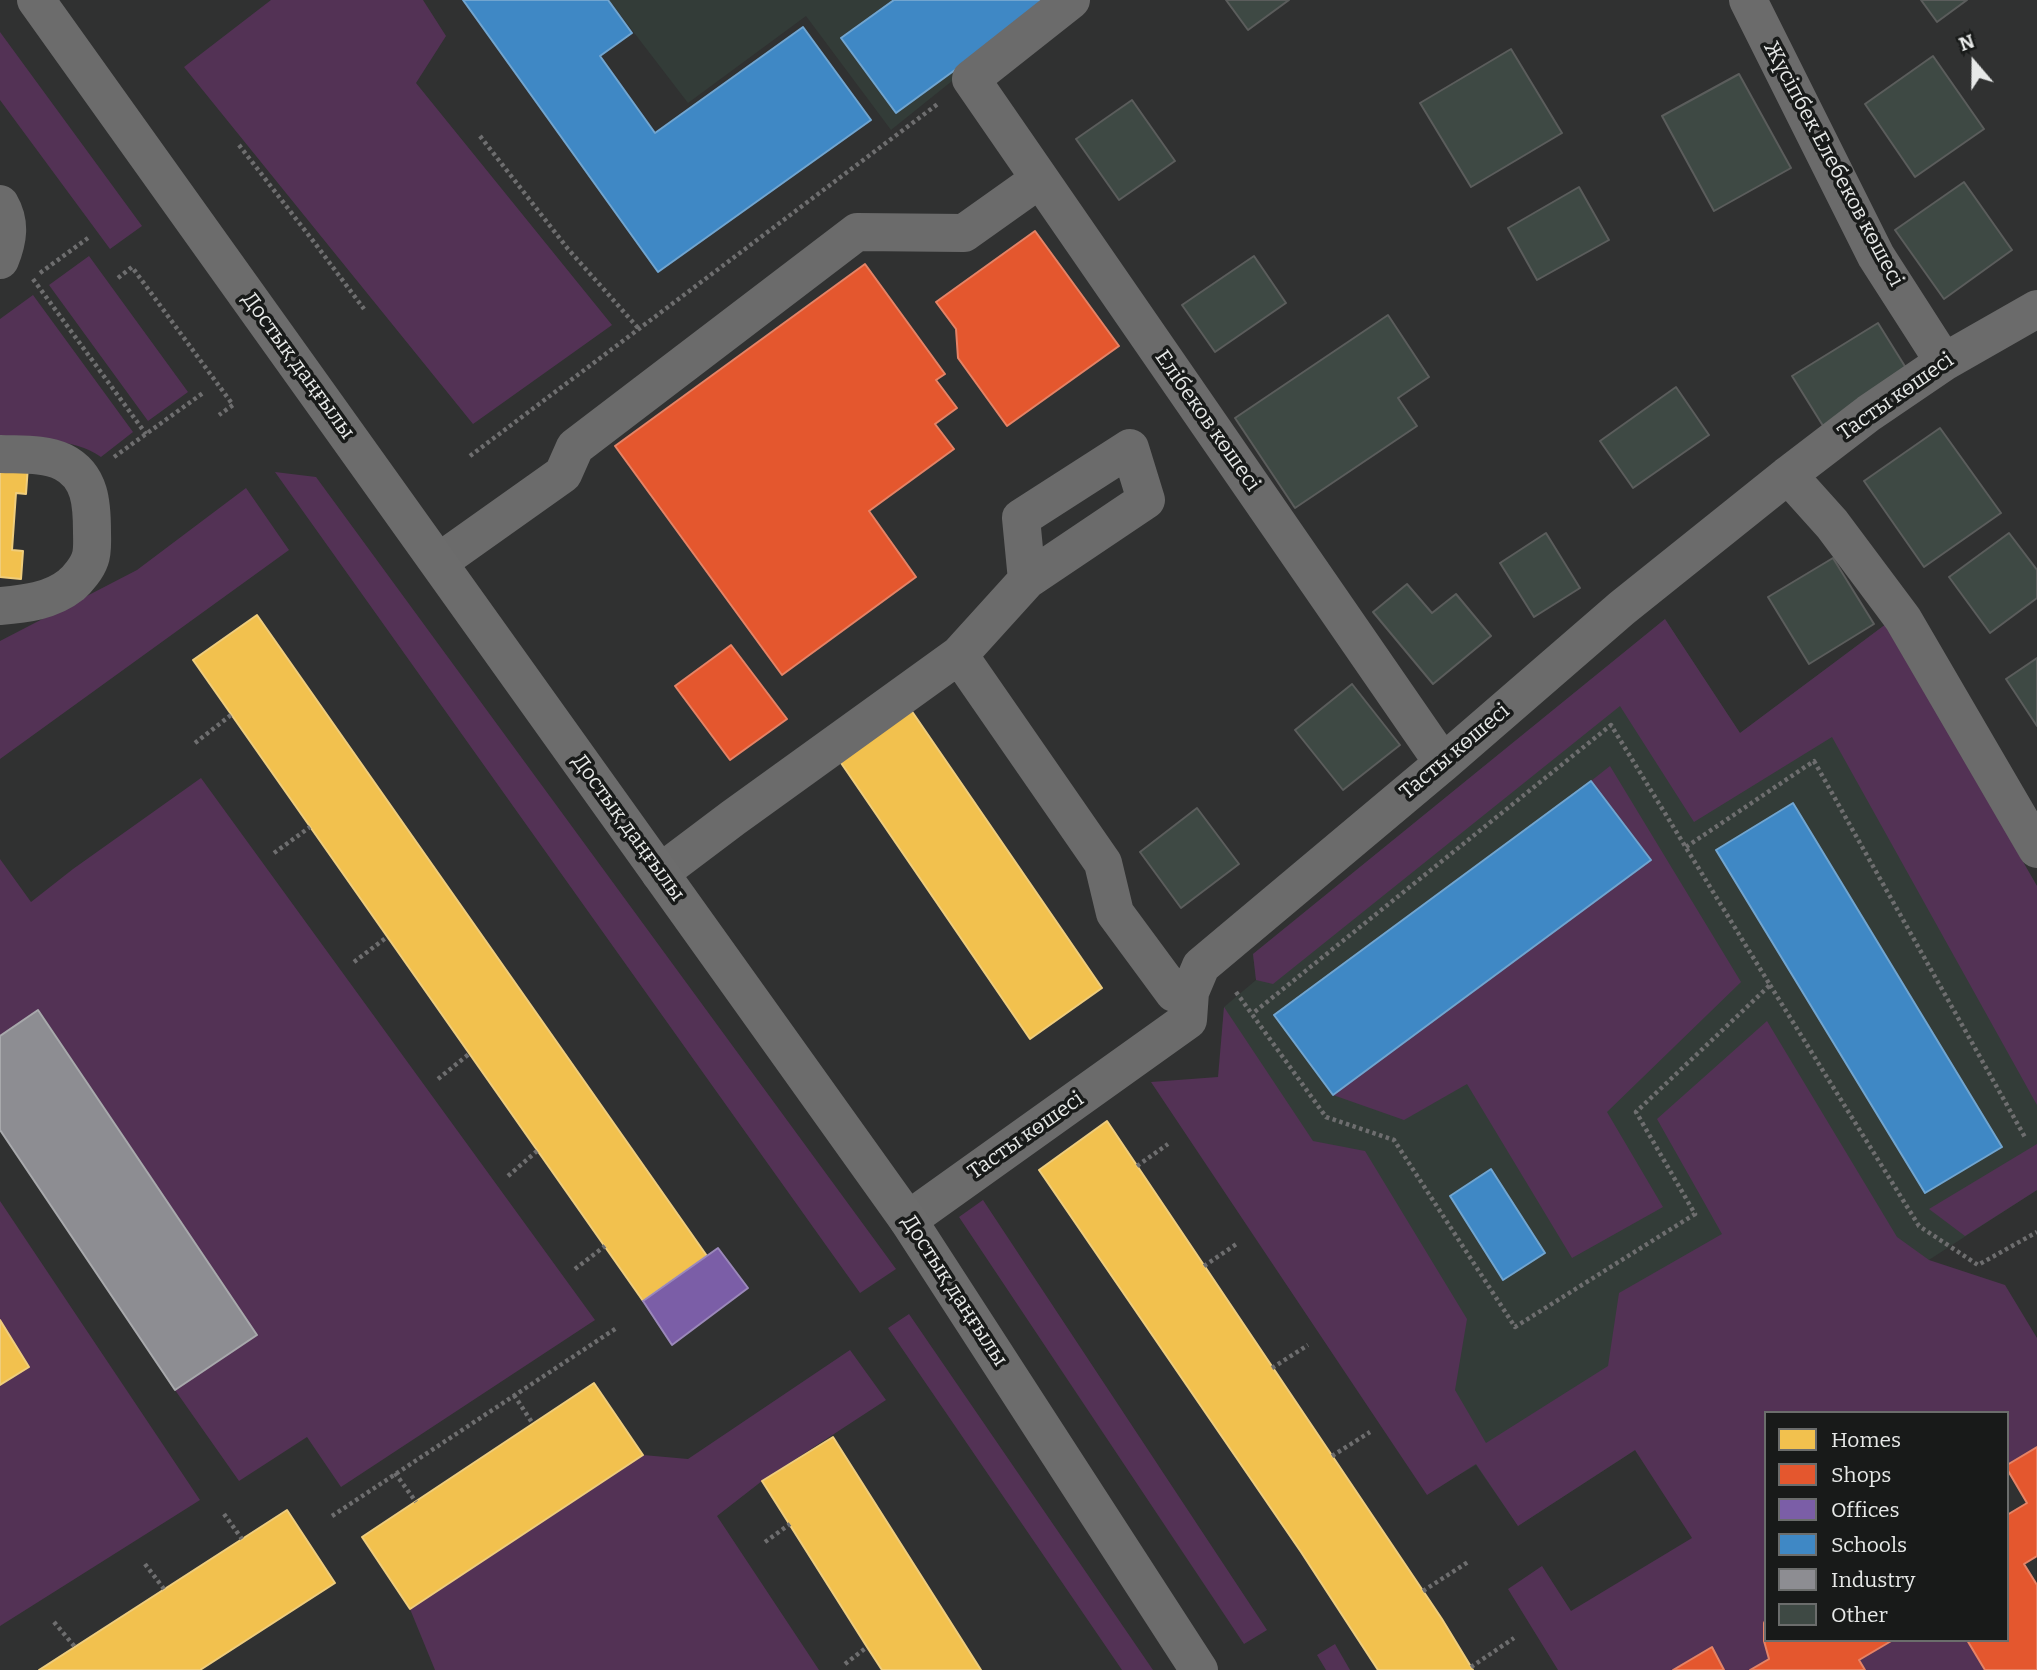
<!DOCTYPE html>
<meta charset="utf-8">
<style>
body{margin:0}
#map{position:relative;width:2037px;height:1670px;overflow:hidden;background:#303131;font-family:Bitter,serif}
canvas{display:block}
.legend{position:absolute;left:1764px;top:1411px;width:245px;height:231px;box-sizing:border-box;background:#181a19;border:2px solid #6b6d6c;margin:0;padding:9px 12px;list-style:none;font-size:21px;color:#e7e9e8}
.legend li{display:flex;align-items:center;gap:14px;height:35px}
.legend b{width:35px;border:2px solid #6b6d6c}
.north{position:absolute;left:1939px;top:28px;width:70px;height:70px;-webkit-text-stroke:5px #181a19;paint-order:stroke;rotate:340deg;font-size:19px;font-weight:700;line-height:28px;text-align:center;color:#e7e9e8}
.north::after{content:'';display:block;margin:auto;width:24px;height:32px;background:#e7e9e8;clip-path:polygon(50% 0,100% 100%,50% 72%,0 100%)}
</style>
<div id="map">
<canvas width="2037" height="1670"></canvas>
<ul class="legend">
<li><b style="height:19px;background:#f2c14e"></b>Homes</li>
<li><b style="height:19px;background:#e4572e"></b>Shops</li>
<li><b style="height:19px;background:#7b5ea7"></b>Offices</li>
<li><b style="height:19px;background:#3f88c5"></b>Schools</li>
<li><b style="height:19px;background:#8d8d92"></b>Industry</li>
<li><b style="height:19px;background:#3e4944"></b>Other</li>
</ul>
<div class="north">N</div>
</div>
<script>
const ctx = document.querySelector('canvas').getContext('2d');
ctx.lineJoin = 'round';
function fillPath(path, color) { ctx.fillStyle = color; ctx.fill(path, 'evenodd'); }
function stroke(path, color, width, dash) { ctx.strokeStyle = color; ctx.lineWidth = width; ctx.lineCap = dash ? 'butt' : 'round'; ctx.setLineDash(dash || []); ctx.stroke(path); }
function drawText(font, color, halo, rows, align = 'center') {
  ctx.font = font + ' Bitter,serif'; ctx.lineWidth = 7; ctx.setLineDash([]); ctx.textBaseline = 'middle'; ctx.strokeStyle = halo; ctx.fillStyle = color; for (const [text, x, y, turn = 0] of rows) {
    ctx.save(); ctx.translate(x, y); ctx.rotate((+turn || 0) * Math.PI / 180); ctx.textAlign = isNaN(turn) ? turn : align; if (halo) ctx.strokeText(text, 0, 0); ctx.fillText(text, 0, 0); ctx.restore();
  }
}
const built = new Path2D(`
 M 609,0 L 1053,0 L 891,130 L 806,16 L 688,103 Z
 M 1665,619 L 1740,733 L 1886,624 L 2037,886 L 2037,1190 L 1518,1526 L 1476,1465 L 1450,1480 L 1216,1112 L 1224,1007 L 1256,980 L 1253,954 Z`);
const green = new Path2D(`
 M 271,0 L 423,0 L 446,36 L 416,83 L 612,325 L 473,424 L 184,67 Z
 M 0,32 L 142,226 L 110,249 L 0,100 Z
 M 89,256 L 188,392 L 148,421 L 49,285 Z
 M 33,295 L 133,432 L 101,457 C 73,437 33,441 0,439 L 0,319 Z
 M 275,472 L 316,477 L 896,1269 L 860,1293 Z
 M 246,488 L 289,550 L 0,759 L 0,641 L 137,570 Z
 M 1665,619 L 1740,733 L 1886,624 L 2037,886 L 2037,1105 L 1832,737 L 1694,822 L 1620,706 L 1273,984 L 1256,980 L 1253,954 Z
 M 1610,766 L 1741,982 L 1607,1112 L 1663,1207 L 1572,1258 L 1467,1084 L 1404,1120 L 1333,1095 L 1650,860 L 1591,781 Z
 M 201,778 L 595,1320 L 341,1487 L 307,1437 L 239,1481 L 175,1390 L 257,1335 L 39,1010 L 0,1036 L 0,859 L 31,902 L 73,869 Z
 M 1224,1007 L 1313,1141 L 1365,1151 L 1467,1319 L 1455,1390 L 1486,1443 L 1608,1366 L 1619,1293 L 1722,1234 L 1657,1119 L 1767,1021 L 1897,1237 L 1929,1260 L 2005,1285 L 2037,1338 L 2037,1447 L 2007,1465 L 2007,1413 L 1766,1413 L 1766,1619 C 1761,1632 1765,1646 1769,1659 L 1750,1670 L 1724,1670 L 1711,1647 L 1673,1670 L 1558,1670 L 1508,1589 L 1542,1566 L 1571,1611 L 1692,1538 L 1635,1450 L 1518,1526 L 1476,1464 L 1427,1495 L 1151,1082 L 1218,1077 Z
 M 2037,1144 L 2037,1190 L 1965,1236 L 1929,1209 Z
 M 983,1200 L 1267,1630 L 1244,1644 L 959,1217 Z
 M 0,1201 L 200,1500 L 0,1626 L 0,1385 L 29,1367 L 0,1320 Z
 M 909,1314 L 1153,1670 L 1122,1670 L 888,1328 Z
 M 850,1350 L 886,1400 L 762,1481 L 717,1516 L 819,1670 L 435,1670 L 410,1609 L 643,1455 L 688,1459 Z
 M 1893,1640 L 1967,1640 L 1985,1670 L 1865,1670 L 1859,1660 Z
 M 1335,1644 L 1350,1670 L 1326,1670 L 1317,1655 Z`);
const homes = new Path2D(`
 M 0,464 L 28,466 L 26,494 L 16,493 L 12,550 L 23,551 L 21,579 L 0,577 Z
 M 257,615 L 707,1256 L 643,1301 L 193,660 Z
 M 911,710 L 1102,988 L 1030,1039 L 839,760 Z
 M 1107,1121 L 1442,1619 L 1473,1670 L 1378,1670 L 1301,1552 L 1039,1170 Z
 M 0,1320 L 29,1367 L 0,1385 Z
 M 594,1383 L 643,1455 L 410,1609 L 362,1537 Z
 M 833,1437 L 981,1670 L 882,1670 L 867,1647 L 762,1481 Z
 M 287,1510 L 335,1583 L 200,1670 L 39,1670 Z`);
const shops = new Path2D(`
 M 1035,231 L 1119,346 L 1007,426 L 958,358 L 956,329 L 936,302 Z
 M 865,264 L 945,374 L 936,380 L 957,408 L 935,424 L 954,449 L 869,511 L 916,577 L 782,675 L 615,446 Z
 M 731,645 L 787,719 L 730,760 L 675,686 Z
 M 2037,1447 L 2037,1556 L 2024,1564 L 2037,1585 L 2037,1670 L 1985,1670 L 1967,1640 L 2007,1640 L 2007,1515 L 2027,1503 L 2007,1469 L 2007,1465 Z
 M 1766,1619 L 1766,1640 L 1893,1640 L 1859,1660 L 1865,1670 L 1750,1670 L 1769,1659 L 1764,1641 L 1764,1623 Z
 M 1712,1647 L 1724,1670 L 1673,1670 Z`);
const offices = new Path2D(`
 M 718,1248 L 748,1288 L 672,1345 L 643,1301 Z`);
const schools = new Path2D(`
 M 463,0 L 608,0 L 632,33 L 600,56 L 655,133 L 803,27 L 871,120 L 658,272 Z
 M 894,0 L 1051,0 L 896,113 L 841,38 Z
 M 1591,781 L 1651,860 L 1333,1095 L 1274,1015 Z
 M 1793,803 L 2002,1147 L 1925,1193 L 1716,850 Z
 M 1491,1169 L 1545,1253 L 1503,1280 L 1450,1196 Z`);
const industry = new Path2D(`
 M 38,1010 L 257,1335 L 175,1390 L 0,1130 L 0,1036 Z`);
const building = new Path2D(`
 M 1226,0 L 1289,0 L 1248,30 Z
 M 1921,0 L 1967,0 L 1937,22 Z
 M 1511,49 L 1562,133 L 1471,187 L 1420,103 Z
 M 1933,56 L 1984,129 L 1915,177 L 1865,104 Z
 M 1739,74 L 1791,168 L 1714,211 L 1662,116 Z
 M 1132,100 L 1175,161 L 1119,200 L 1076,139 Z
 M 1964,182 L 2012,250 L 1944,299 L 1895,230 Z
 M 1579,187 L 1609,240 L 1537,280 L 1508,228 Z
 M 1254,256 L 1286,303 L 1215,352 L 1182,305 Z
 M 1388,315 L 1429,377 L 1398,398 L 1417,426 L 1295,508 L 1235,418 Z
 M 1878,323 L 1911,376 L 1825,429 L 1792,376 Z
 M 1676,387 L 1709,435 L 1633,488 L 1600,441 Z
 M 1940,428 L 2001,513 L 1924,567 L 1864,481 Z
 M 1546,533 L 1580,588 L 1534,617 L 1500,563 Z
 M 2009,533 L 2037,570 L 2037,598 L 1990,633 L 1949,577 Z
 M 1833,558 L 1874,624 L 1809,664 L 1768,597 Z
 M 1407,584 L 1432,613 L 1456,594 L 1491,636 L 1433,684 L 1373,612 Z
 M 2037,658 L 2037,726 L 2006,679 Z
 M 1352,684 L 1400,745 L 1343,790 L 1295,730 Z
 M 1197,808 L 1239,864 L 1181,908 L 1140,852 Z`);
const path = new Path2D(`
 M 480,136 L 568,249 L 639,329
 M 239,145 L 317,246 L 364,309
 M 40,273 L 88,238
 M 118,278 L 132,267 L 233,405 L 219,415
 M 33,279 L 146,434
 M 470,456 L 939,103
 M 114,457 L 203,393
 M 195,743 L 231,715
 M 1686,847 L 1814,761 L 2026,1139
 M 274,853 L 310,827
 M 354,962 L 387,937
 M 1770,985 L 1919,1226 L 1978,1265 L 2037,1232
 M 1236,992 L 1326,1117 L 1394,1140 L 1515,1327 L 1695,1214 L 1636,1112 L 1770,985 L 1611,725 L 1252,1014
 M 438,1079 L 469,1054
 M 1137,1166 L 1168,1144
 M 508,1176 L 537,1151
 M 1204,1266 L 1238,1243
 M 575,1269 L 605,1246
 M 1272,1368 L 1308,1345
 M 514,1395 L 533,1424
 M 1332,1456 L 1370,1432
 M 395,1473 L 416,1502
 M 224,1514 L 242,1539
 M 332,1516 L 618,1327
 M 765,1542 L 790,1524
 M 145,1564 L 164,1589
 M 1423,1591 L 1468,1562
 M 54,1622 L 75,1647
 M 845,1664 L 867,1647
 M 1471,1667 L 1514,1638`);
const minor = new Path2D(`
 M 1071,0 L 971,79 L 1443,763
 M 1748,0 L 1876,256 L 1944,362
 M 0,204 C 11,223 8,240 0,260
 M 0,454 C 21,455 44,453 63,462 C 91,476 92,505 92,532 C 92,540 93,551 90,559 C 87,568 78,579 71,585 C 51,601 25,604 0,606
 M 1788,475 L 1832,524 L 1903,619 L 2037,849
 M 439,562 L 563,474 L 575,447 L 857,232 L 964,233 L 1040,179
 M 959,655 L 1103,863 L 1115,913 L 1174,993
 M 660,873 L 733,818 L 959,655 L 1027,580 L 1021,518 L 1130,448 L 1146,500 L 1027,580
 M 908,1220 L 1188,1020 L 1190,992 L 1201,966 L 1443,763 L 1622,608 L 1788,475 L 1869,413 L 1944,362 L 2037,309`);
const major = new Path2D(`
 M 36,0 L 908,1220 L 1199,1670`);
const streetNames = [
 ["Жүсіпбек Елебеков көшесі",1833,164,62],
 ["Достық даңғылы",298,366,54],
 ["Тасты көшесі",1896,397,-35],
 ["Елібеков көшесі",1207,421,55],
 ["Тасты көшесі",1455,752,-40],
 ["Достық даңғылы",628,828,54],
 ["Тасты көшесі",1026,1136,-35],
 ["Достық даңғылы",954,1291,57]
];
fillPath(built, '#333c38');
fillPath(green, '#533255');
fillPath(homes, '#f2c14e');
stroke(homes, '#efcd7c', 2);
fillPath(shops, '#e4572e');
stroke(shops, '#e58366', 2);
fillPath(offices, '#7b5ea7');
stroke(offices, '#9b88ba', 2);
fillPath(schools, '#3f88c5');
stroke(schools, '#71a5d0', 2);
fillPath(industry, '#8d8d92');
stroke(industry, '#a8a9ac', 2);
fillPath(building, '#3e4944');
stroke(building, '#5b5d5c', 2);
stroke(path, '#6e6e6f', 4.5, [3.5, 3.5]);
stroke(minor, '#6b6b6b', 38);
stroke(major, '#6c6c6c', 38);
drawText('21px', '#e7e9e8', '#181a19', streetNames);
</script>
